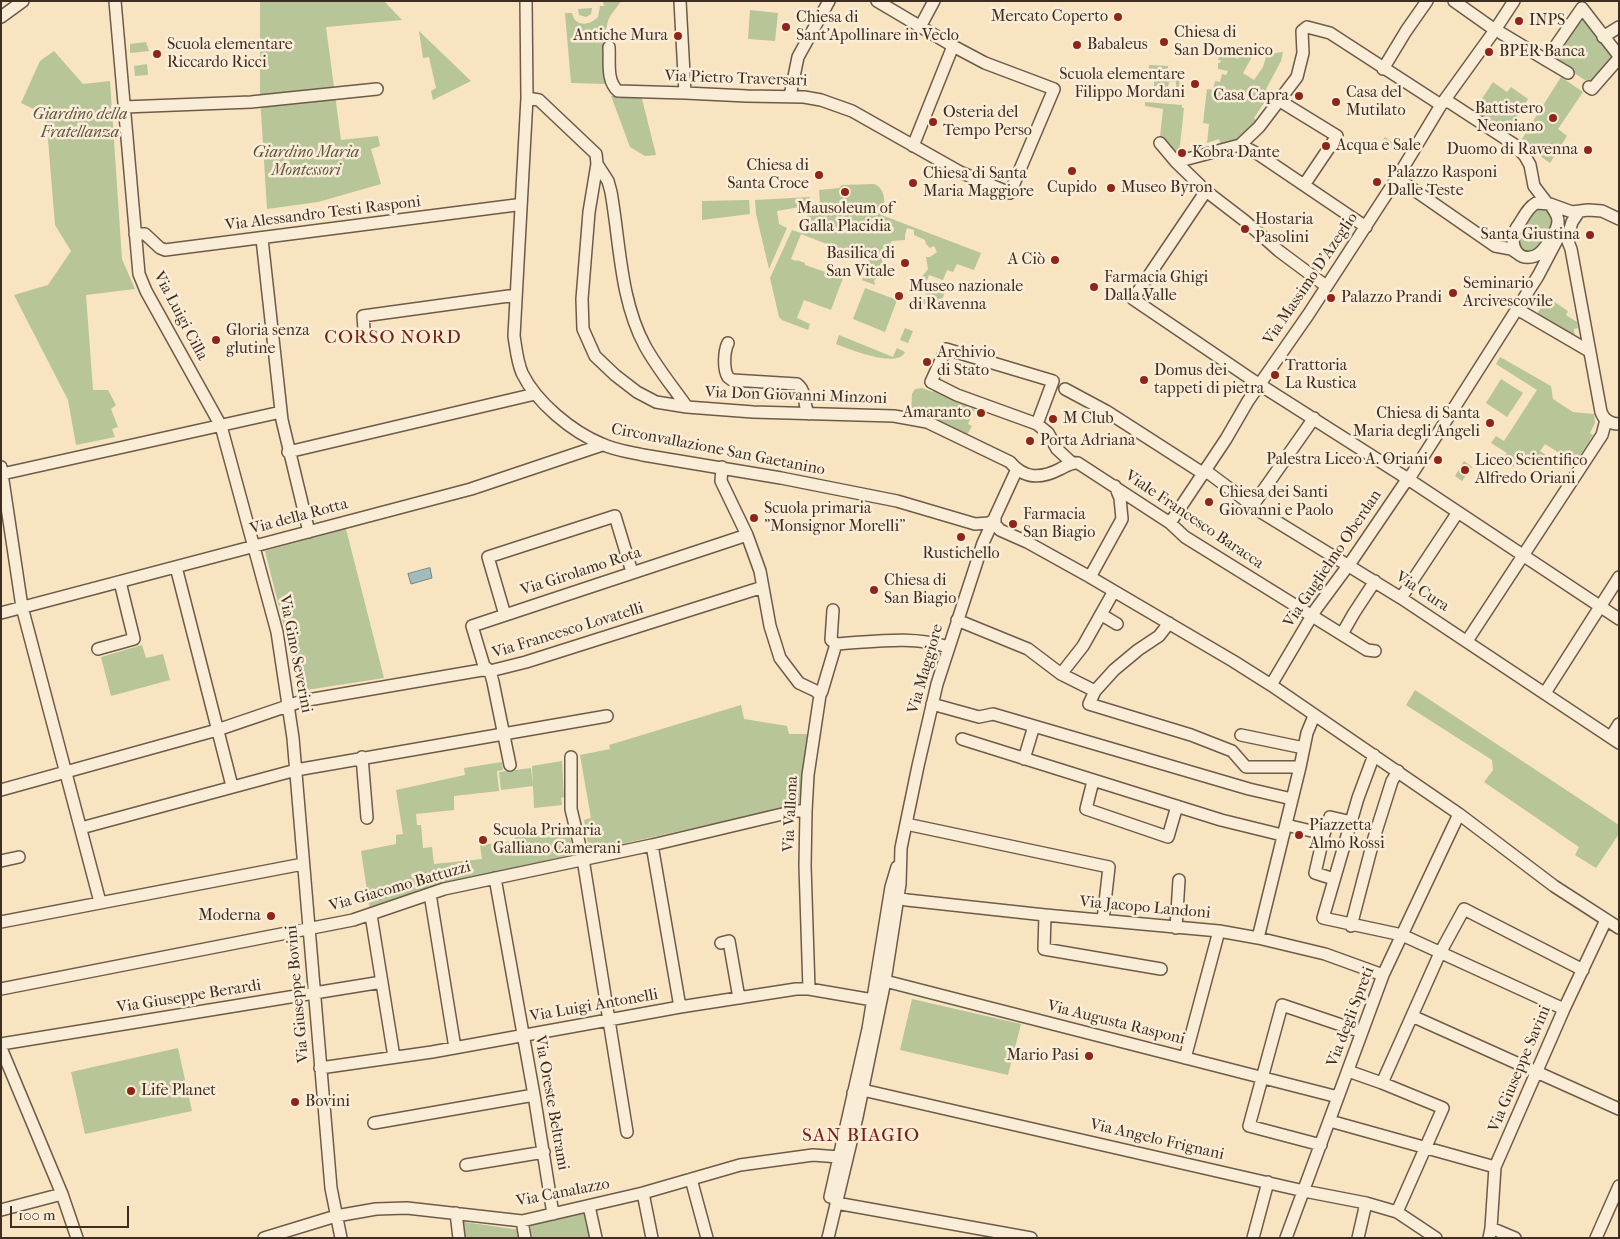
<!DOCTYPE html>
<meta charset="utf-8">
<style>
body{margin:0}
#map{position:relative;width:1620px;height:1239px;overflow:hidden;background:#f8e4c1;font-family:"IM FELL French Canon",serif}
canvas{display:block}
.frame{position:absolute;inset:0;border:2px solid #3e2d21;pointer-events:none}
.scale{position:absolute;left:10px;top:1206px;width:119px;height:22px;box-sizing:border-box;border:2px solid #3e2d21;border-top:0;padding-left:6px;font-size:15px;line-height:18px;white-space:nowrap;color:#3e2d21;-webkit-text-stroke:4px #faedd7;paint-order:stroke}
</style>
<div id="map">
<canvas width="1620" height="1239"></canvas>
<div class="frame"></div>
<div class="scale">100 m</div>
</div>
<script>
const ctx = document.querySelector('canvas').getContext('2d');
ctx.lineJoin = 'round';
function fillPath(path, color) { ctx.fillStyle = color; ctx.fill(path, 'evenodd'); }
function stroke(path, color, width, dash) { ctx.strokeStyle = color; ctx.lineWidth = width; ctx.lineCap = dash ? 'butt' : 'round'; ctx.setLineDash(dash || []); ctx.stroke(path); }
function drawText(font, color, halo, rows, align = 'center') {
  ctx.font = font + ' "IM FELL French Canon",serif'; ctx.lineWidth = 5; ctx.setLineDash([]); ctx.textBaseline = 'middle'; ctx.strokeStyle = halo; ctx.fillStyle = color; for (const [text, x, y, turn = 0] of rows) {
    ctx.save(); ctx.translate(x, y); ctx.rotate((+turn || 0) * Math.PI / 180); ctx.textAlign = isNaN(turn) ? turn : align; if (halo) ctx.strokeText(text, 0, 0); ctx.fillText(text, 0, 0); ctx.restore();
  }
}
const green = new Path2D(`
 M 260,1 L 384,1 L 402,20 L 326,27 L 341,140 L 378,136 L 380,146 L 371,149 L 381,184 L 318,202 L 267,209 L 260,96 Z
 M 603,1 L 621,1 C 617,8 610,14 608,21 C 603,39 601,66 606,84 L 571,83 L 565,13 L 572,13 C 575,27 589,26 598,17 L 600,6 L 604,6 Z
 M 592,8 L 591,14 L 586,17 L 579,15 L 578,9 Z
 M 750,10 L 778,13 L 775,41 L 748,39 Z
 M 1582,17 L 1614,56 L 1591,84 L 1551,58 Z
 M 419,31 L 471,81 L 433,100 L 431,91 L 436,88 L 429,57 L 423,58 Z
 M 146,42 L 149,51 L 130,53 L 130,44 Z
 M 1228,49 L 1237,59 L 1241,54 L 1244,56 L 1246,52 L 1252,57 L 1243,73 L 1254,80 L 1263,67 L 1267,54 L 1283,52 L 1281,61 L 1266,89 L 1278,97 L 1273,104 L 1266,100 L 1254,118 L 1258,122 L 1240,139 L 1221,145 L 1219,139 L 1207,143 L 1209,124 L 1203,123 L 1207,89 L 1213,90 L 1215,81 L 1220,82 L 1222,74 L 1226,75 L 1228,71 L 1218,69 L 1218,63 L 1220,63 L 1221,60 L 1218,60 L 1219,55 Z
 M 54,51 L 83,84 L 110,81 L 122,259 L 135,289 L 86,295 L 93,390 L 108,390 L 116,405 L 111,409 L 118,427 L 112,429 L 115,437 L 76,445 L 68,400 L 14,295 L 48,285 L 71,251 L 55,225 L 46,115 L 21,103 L 40,61 Z
 M 147,64 L 148,75 L 135,76 L 134,66 Z
 M 1149,65 L 1168,66 L 1168,69 L 1181,70 L 1179,88 L 1176,88 L 1176,82 L 1169,82 L 1168,87 L 1154,86 L 1154,79 L 1148,79 Z
 M 1561,77 L 1583,92 L 1558,129 L 1567,136 L 1550,163 L 1520,142 Z
 M 1493,82 L 1507,92 L 1511,87 L 1528,99 L 1507,134 L 1473,112 Z
 M 641,95 L 656,155 L 645,156 L 630,147 L 611,96 Z
 M 1145,102 L 1182,105 L 1182,108 L 1184,108 L 1179,154 L 1160,137 L 1163,109 L 1145,106 Z
 M 1385,137 L 1395,144 L 1393,149 L 1391,148 L 1389,150 L 1380,144 Z
 M 874,184 C 887,189 884,204 884,216 L 981,253 L 974,270 L 957,264 L 953,272 L 947,270 L 943,280 L 929,275 L 925,285 L 922,282 L 917,283 L 928,269 L 926,257 L 930,257 L 937,252 L 934,246 L 930,248 L 926,244 L 925,240 L 914,235 L 914,230 L 907,228 L 905,235 L 905,240 L 892,241 L 881,255 L 884,272 L 879,270 L 875,271 L 874,275 L 877,278 L 874,280 L 875,285 L 862,280 L 870,261 L 801,234 L 791,259 L 796,261 L 797,260 L 805,263 L 805,265 L 843,278 L 831,310 L 804,300 L 797,318 L 810,324 L 808,330 L 782,320 L 779,317 L 770,278 L 792,230 L 801,233 L 811,205 L 777,211 L 779,224 L 787,228 L 769,269 L 756,214 L 755,200 L 810,197 L 811,205 L 820,204 L 819,190 L 839,188 L 842,185 Z
 M 749,200 L 750,214 L 702,220 L 702,201 Z
 M 1534,208 C 1568,210 1548,234 1537,250 L 1528,252 L 1517,245 L 1518,231 Z
 M 931,281 L 947,287 L 938,309 L 922,303 Z
 M 865,288 L 897,300 L 885,332 L 853,319 Z
 M 1547,297 L 1568,311 L 1566,315 L 1577,322 L 1578,328 L 1574,329 L 1575,339 L 1536,316 Z
 M 905,328 L 913,331 L 908,343 L 900,340 Z
 M 839,335 L 893,357 L 897,348 L 905,352 C 898,369 849,349 836,344 Z
 M 1500,357 L 1551,386 L 1553,399 L 1573,412 L 1594,414 L 1595,423 L 1590,433 L 1593,435 L 1575,463 L 1545,444 L 1540,451 L 1555,461 L 1550,468 L 1535,458 L 1531,463 L 1520,456 L 1513,467 L 1502,460 L 1507,453 L 1491,443 L 1496,436 L 1504,441 L 1537,390 L 1496,364 Z
 M 1501,379 L 1523,393 L 1507,417 L 1486,403 Z
 M 922,388 L 933,392 L 934,390 L 975,408 L 968,424 L 972,426 L 967,435 C 947,424 934,417 911,415 L 912,394 L 915,389 Z
 M 1464,461 L 1472,467 L 1462,481 L 1455,476 Z
 M 346,529 L 384,678 L 300,691 L 265,551 Z
 M 142,645 L 146,658 L 163,654 L 170,680 L 111,696 L 101,657 Z
 M 1415,690 L 1619,825 L 1619,834 L 1596,868 L 1575,855 L 1579,847 L 1484,782 L 1493,770 L 1492,760 L 1406,705 Z
 M 741,705 L 744,719 L 787,726 L 789,734 L 808,734 L 799,805 L 589,851 L 584,820 L 591,818 L 580,755 L 610,749 L 609,745 Z
 M 562,761 L 564,797 L 561,798 L 562,805 L 534,808 L 532,766 Z
 M 502,762 L 503,770 L 497,771 L 499,791 L 454,796 L 454,810 L 416,814 L 417,825 L 421,825 L 423,848 L 432,847 L 434,864 L 482,859 L 480,845 L 515,841 L 515,836 L 568,829 L 574,854 L 429,888 L 370,910 L 361,851 L 396,844 L 396,835 L 403,834 L 396,790 L 465,775 L 464,768 Z
 M 531,768 L 533,786 L 501,790 L 499,772 Z
 M 912,999 L 1021,1024 L 1008,1075 L 900,1050 Z
 M 178,1048 L 192,1111 L 85,1134 L 71,1072 Z
 M 585,1211 L 590,1238 L 532,1238 L 530,1223 Z
 M 464,1222 L 520,1230 L 521,1238 L 463,1238 L 461,1225 Z`);
const water = new Path2D(`
 M 430,568 L 432,578 L 411,584 L 408,574 Z`);
const minor = new Path2D(`
 M 115,1 L 139,274 L 146,291 L 221,426 L 277,632 L 293,738 L 331,1188 L 341,1238
 M 526,1 L 527,98 L 514,336 C 516,348 517,361 522,373 C 536,402 572,432 602,444 C 614,450 629,452 643,455 L 781,478 L 897,501 L 975,524 L 989,523 L 995,519
 M 680,1 L 685,93
 M 1454,1 L 1495,30
 M 1,17 L 23,1
 M 920,27 L 934,1
 M 1501,33 L 1546,60
 M 1603,37 L 1619,27
 M 609,47 C 610,61 606,81 618,91 L 685,93 L 747,96 L 804,97 L 821,100 L 852,111 L 960,172 L 1010,193 L 1054,89 L 985,63 L 953,46 L 877,1
 M 1383,69 L 1406,31 L 1427,1
 M 1568,73 L 1546,60 L 1582,8 L 1619,56
 M 1589,87 L 1592,89 L 1619,58
 M 790,96 L 798,57 L 829,1
 M 527,98 L 539,100 L 596,154 L 597,164 L 589,212 L 582,299 L 583,329 L 595,356 L 615,375 L 637,392 L 656,402 L 687,407 L 753,412 L 894,416 L 927,422 L 1010,462 C 1024,479 1041,479 1060,469 C 1066,466 1071,462 1078,463 L 1170,523 L 1185,537 L 1367,650 L 1375,651
 M 1280,101 L 1337,136 L 1304,185
 M 1444,102 L 1449,102 L 1515,145 L 1525,156 L 1530,165 L 1534,186 L 1547,203
 M 124,107 L 251,102 L 377,89
 M 1160,143 L 1176,162 L 1206,191 L 1245,221 L 1279,251 L 1326,286
 M 1240,145 L 1258,154 L 1366,227
 M 913,146 L 953,46
 M 1176,162 L 1240,145 L 1259,127 L 1297,77 L 1303,53 L 1302,31 L 1307,27 L 1330,33 L 1441,105
 M 597,164 L 608,181 L 611,192 C 620,243 620,300 645,346 C 657,368 673,387 687,407
 M 1397,178 L 1495,246 L 1511,249 L 1517,253
 M 1206,191 L 1133,299 L 1254,381 L 1408,479 L 1619,619
 M 1536,203 L 1550,204 C 1553,209 1558,215 1558,221 C 1558,231 1543,253 1535,256 C 1515,263 1508,241 1517,227 C 1523,219 1527,208 1536,203 Z
 M 1550,204 L 1572,212 L 1588,210 L 1602,211 L 1619,219
 M 135,234 L 145,234 L 160,248 L 165,250 L 516,205 L 520,206
 M 262,239 L 282,420 L 309,532
 M 1567,239 L 1571,249 L 1601,412 C 1604,420 1610,424 1619,424
 M 1567,239 L 1572,222 L 1578,213
 M 1517,309 L 1589,351
 M 364,329 L 363,316 L 516,295
 M 728,343 C 724,351 723,369 728,377 L 732,380 L 797,384 C 808,393 802,404 809,414
 M 1065,389 L 1106,411 L 1204,474
 M 1037,424 L 1053,381 L 946,349 L 931,382 L 957,395 L 1037,424 L 1048,433 L 1057,449 L 1072,463
 M 288,452 L 535,394
 M 1,467 L 22,607 L 100,902
 M 722,467 L 721,481 L 747,535 L 760,571 L 770,626 L 780,658 L 799,683 L 816,691 L 820,695
 M 1206,471 L 1261,512 L 1401,598 L 1619,743
 M 2,474 L 281,412
 M 1253,505 L 1314,418
 M 995,519 L 995,524 L 1000,530 L 1027,542 L 1090,577 L 1233,661 L 1271,685 L 1459,814 L 1554,886 L 1619,928
 M 1170,523 L 1226,439 L 1248,401 L 1308,315 L 1397,178 L 1441,105 L 1495,30 L 1514,1
 M 176,567 L 232,786
 M 1090,577 L 1122,519 L 1120,498 L 1115,486
 M 1401,598 L 1458,512
 M 833,610 L 831,640 L 836,644 C 873,642 912,635 948,647
 M 1,613 L 471,489 L 602,445
 M 505,615 L 488,557 L 615,516 L 632,572
 M 1102,615 L 1117,624
 M 957,620 L 1028,649 L 1061,674 L 1095,691
 M 1169,623 L 1159,636 L 1138,650 L 1114,670 L 1095,691 L 1089,704 L 1191,735 L 1232,751 L 1246,767 L 1300,767
 M 1342,634 L 1354,613 L 1375,581
 M 1467,641 L 1602,435 L 1606,420
 M 98,649 L 134,639 L 120,582
 M 1061,674 L 1083,646 L 1114,591
 M 1271,685 L 1316,609 L 1353,559 L 1404,484 L 1412,474 L 1538,276 L 1558,238 L 1558,221
 M 1545,693 L 1619,577
 M 932,704 L 979,717 L 993,714 L 1249,789 L 1292,799
 M 1241,735 L 1304,748
 M 1611,737 L 1619,724
 M 962,739 L 1221,820 L 1282,835
 M 1374,755 L 1358,798 L 1323,918 L 1402,935 L 1564,1009
 M 362,757 L 367,818
 M 571,757 L 571,809 L 583,859 L 627,1132
 M 1024,759 L 1034,726
 M 510,765 L 493,682 L 490,671 L 484,666 L 472,626 L 747,535
 M 1093,781 L 1086,809 L 1168,837 L 1177,806
 M 1,790 L 217,730 L 302,701 L 482,670 L 490,671 L 526,662 L 763,587
 M 906,824 L 1109,867 L 1103,920
 M 1286,825 L 1324,834
 M 81,828 L 296,770 L 607,716
 M 652,845 L 680,1007
 M 1,861 L 19,857
 M 495,878 L 534,1095 L 553,1214
 M 1334,879 L 1315,873 L 1324,834 L 1330,817 L 1352,822
 M 430,894 L 455,1048
 M 890,894 L 893,897 L 907,900 L 1045,915 L 1219,931 L 1258,938 L 1325,954 L 1383,975
 M 371,915 L 394,1057
 M 1045,915 L 1044,949 L 1161,969
 M 1,922 L 303,864
 M 1351,926 L 1374,838 L 1392,781 L 1398,771
 M 1176,928 L 1179,880
 M 1258,938 L 1300,767 L 1307,733 L 1314,716
 M 721,943 L 729,941 L 739,998
 M 885,981 L 1338,1097
 M 1,989 L 353,920 L 444,889 L 652,845 L 795,811 L 806,811
 M 809,989 L 805,866 L 806,811 L 808,775 L 820,695 L 822,691 L 836,644
 M 1412,1016 L 1619,1109
 M 1,1044 L 382,982
 M 1,1048 L 62,1194 L 77,1238
 M 1185,1058 L 1219,931
 M 320,1068 L 432,1052 L 680,1007 L 796,989 L 809,989 L 873,1000
 M 1348,1071 L 1382,1083 L 1443,1108 L 1397,1212
 M 1382,1083 L 1440,953 L 1464,909 L 1583,970
 M 853,1093 L 857,1090 L 867,1091 L 1304,1191 L 1366,1203 L 1397,1212 L 1436,1238
 M 1330,1121 L 1495,1167
 M 374,1123 L 534,1095
 M 1321,1145 L 1249,1126 L 1282,1005 L 1362,1032
 M 466,1165 L 544,1152
 M 691,1179 L 707,1238
 M 643,1193 L 652,1238
 M 830,1197 L 868,1029 L 891,887 L 897,867
 M 836,1203 L 1031,1238
 M 589,1206 L 596,1238
 M 1,1210 L 62,1194
 M 456,1213 L 459,1238
 M 522,1221 L 525,1238
 M 1491,1228 L 1515,1238
 M 264,1238 L 336,1216 L 376,1209 L 407,1208 L 522,1221 L 643,1193 L 740,1165 L 813,1155 L 839,1157
 M 828,1238 L 857,1117 L 885,981 L 900,884 L 901,848 L 918,766 L 937,684 L 983,543 L 1017,469
 M 1253,1238 L 1268,1182
 M 1286,1238 L 1383,975 L 1459,814
 M 1358,1238 L 1366,1203
 M 1489,1238 L 1491,1228 L 1495,1167 L 1564,1009 L 1606,920
 M 1596,1238 L 1619,1186`);
const markers = [
 [1118,17,5,"#8f2418"],
 [1519,21,5,"#8f2418"],
 [786,27,5,"#8f2418"],
 [678,36,5,"#8f2418"],
 [1164,42,5,"#8f2418"],
 [1077,45,5,"#8f2418"],
 [1489,52,5,"#8f2418"],
 [157,54,5,"#8f2418"],
 [1195,84,5,"#8f2418"],
 [1299,96,5,"#8f2418"],
 [1336,102,5,"#8f2418"],
 [1553,118,5,"#8f2418"],
 [933,122,5,"#8f2418"],
 [1326,146,5,"#8f2418"],
 [1588,150,5,"#8f2418"],
 [1182,153,5,"#8f2418"],
 [1072,171,5,"#8f2418"],
 [819,175,5,"#8f2418"],
 [1377,182,5,"#8f2418"],
 [913,183,5,"#8f2418"],
 [1111,188,5,"#8f2418"],
 [845,192,5,"#8f2418"],
 [1245,229,5,"#8f2418"],
 [1590,235,5,"#8f2418"],
 [1055,260,5,"#8f2418"],
 [905,263,5,"#8f2418"],
 [1094,287,5,"#8f2418"],
 [1453,293,5,"#8f2418"],
 [899,296,5,"#8f2418"],
 [1331,298,5,"#8f2418"],
 [216,340,5,"#8f2418"],
 [927,362,5,"#8f2418"],
 [1275,375,5,"#8f2418"],
 [1144,380,5,"#8f2418"],
 [981,413,5,"#8f2418"],
 [1053,419,5,"#8f2418"],
 [1490,423,5,"#8f2418"],
 [1030,441,5,"#8f2418"],
 [1438,460,5,"#8f2418"],
 [1465,470,5,"#8f2418"],
 [1209,502,5,"#8f2418"],
 [754,518,5,"#8f2418"],
 [1013,524,5,"#8f2418"],
 [961,537,5,"#8f2418"],
 [874,590,5,"#8f2418"],
 [1299,835,5,"#8f2418"],
 [483,840,5,"#8f2418"],
 [271,916,5,"#8f2418"],
 [1089,1056,5,"#8f2418"],
 [131,1091,5,"#8f2418"],
 [295,1102,5,"#8f2418"]
];
const poiNames = [
 ["Mercato Coperto",1108,17,"right"],
 ["Chiesa di",796,18],
 ["Sant'Apollinare in Veclo",796,36],
 ["INPS",1529,21],
 ["Chiesa di",1174,33],
 ["San Domenico",1174,51],
 ["Antiche Mura",668,36,"right"],
 ["Scuola elementare",167,45],
 ["Riccardo Ricci",167,63],
 ["Babaleus",1087,45],
 ["BPER Banca",1499,52],
 ["Scuola elementare",1185,75,"right"],
 ["Filippo Mordani",1185,93,"right"],
 ["Casa del",1346,93],
 ["Mutilato",1346,111],
 ["Casa Capra",1289,96,"right"],
 ["Battistero",1543,109,"right"],
 ["Neoniano",1543,127,"right"],
 ["Osteria del",943,113],
 ["Tempo Perso",943,131],
 ["Acqua e Sale",1336,146],
 ["Duomo di Ravenna",1578,150,"right"],
 ["Kobra Dante",1192,153],
 ["Chiesa di",809,166,"right"],
 ["Santa Croce",809,184,"right"],
 ["Palazzo Rasponi",1387,173],
 ["Dalle Teste",1387,191],
 ["Chiesa di Santa",923,174],
 ["Maria Maggiore",923,192],
 ["Cupido",1072,188,"center"],
 ["Museo Byron",1121,188],
 ["Mausoleum of",845,209,"center"],
 ["Galla Placidia",845,227,"center"],
 ["Hostaria",1255,220],
 ["Pasolini",1255,238],
 ["Santa Giustina",1580,235,"right"],
 ["Basilica di",895,254,"right"],
 ["San Vitale",895,272,"right"],
 ["A Ciò",1045,260,"right"],
 ["Farmacia Ghigi",1104,278],
 ["Dalla Valle",1104,296],
 ["Seminario",1463,284],
 ["Arcivescovile",1463,302],
 ["Museo nazionale",909,287],
 ["di Ravenna",909,305],
 ["Palazzo Prandi",1341,298],
 ["Gloria senza",226,331],
 ["glutine",226,349],
 ["Archivio",937,353],
 ["di Stato",937,371],
 ["Trattoria",1285,366],
 ["La Rustica",1285,384],
 ["Domus dei",1154,371],
 ["tappeti di pietra",1154,389],
 ["Amaranto",971,413,"right"],
 ["Chiesa di Santa",1480,414,"right"],
 ["Maria degli Angeli",1480,432,"right"],
 ["M Club",1063,419],
 ["Porta Adriana",1040,441],
 ["Palestra Liceo A. Oriani",1428,460,"right"],
 ["Liceo Scientifico",1475,461],
 ["Alfredo Oriani",1475,479],
 ["Chiesa dei Santi",1219,493],
 ["Giovanni e Paolo",1219,511],
 ["Scuola primaria",764,509],
 ["\"Monsignor Morelli\"",764,527],
 ["Farmacia",1023,515],
 ["San Biagio",1023,533],
 ["Rustichello",961,554,"center"],
 ["Chiesa di",884,581],
 ["San Biagio",884,599],
 ["Piazzetta",1309,826],
 ["Almo Rossi",1309,844],
 ["Scuola Primaria",493,831],
 ["Galliano Camerani",493,849],
 ["Moderna",261,916,"right"],
 ["Mario Pasi",1079,1056,"right"],
 ["Life Planet",141,1091],
 ["Bovini",305,1102]
];
const streetNames = [
 ["Via Pietro Traversari",736,79,2],
 ["Via Alessandro Testi Rasponi",323,214,-7],
 ["Via Massimo D'Azeglio",1311,279,-56],
 ["Via Luigi Cilla",180,316,62],
 ["Via Don Giovanni Minzoni",796,396,2],
 ["Circonvallazione San Gaetanino",718,450,11],
 ["Via della Rotta",299,517,-15],
 ["Viale Francesco Baracca",1194,520,34],
 ["Via Guglielmo Oberdan",1333,559,-56],
 ["Via Girolamo Rota",581,572,-18],
 ["Via Cura",1422,592,33],
 ["Via Francesco Lovatelli",568,631,-17],
 ["Via Gino Severini",295,654,79],
 ["Via Maggiore",926,669,-74],
 ["Via Vallona",791,814,-87],
 ["Via Giacomo Battuzzi",400,887,-16],
 ["Via Jacopo Landoni",1145,908,5],
 ["Via Giuseppe Bovini",298,994,-95],
 ["Via Giuseppe Berardi",189,997,-9],
 ["Via Luigi Antonelli",594,1006,-10],
 ["Via degli Spreti",1351,1017,-69],
 ["Via Augusta Rasponi",1116,1023,14],
 ["Via Giuseppe Savini",1520,1069,-67],
 ["Via Oreste Beltrami",551,1103,80],
 ["Via Angelo Frignani",1157,1140,13],
 ["Via Canalazzo",563,1193,-11]
];
const parkNames = [
 ["Giardino della",80,115],
 ["Fratellanza",80,133],
 ["Giardino Maria",306,153],
 ["Montessori",306,171]
];
const quarterNames = [
 ["CORSO NORD",393,338],
 ["SAN BIAGIO",861,1136]
];
fillPath(green, '#b7c598');
fillPath(water, '#a0bcbc');
stroke(water, '#79837e', 1);
stroke(minor, '#6c5b49', 14);
stroke(minor, '#faedd7', 11);
for (const [x, y, r, color] of markers) { const dot = new Path2D(); dot.arc(x, y, r, 0, 2 * Math.PI); ctx.fillStyle = color; ctx.fill(dot); stroke(dot, '#faedd7', 2); }
drawText('16px', '#3e2d21', '#faedd7', poiNames, 'left');
drawText('16px', '#3e2d21', '#faedd7', streetNames);
drawText('italic 16px', '#5c533f', '#faedd7', parkNames);
ctx.letterSpacing = '1px';
drawText('19px', '#7a1f14', '#faedd7', quarterNames);
ctx.letterSpacing = '0px';
</script>
